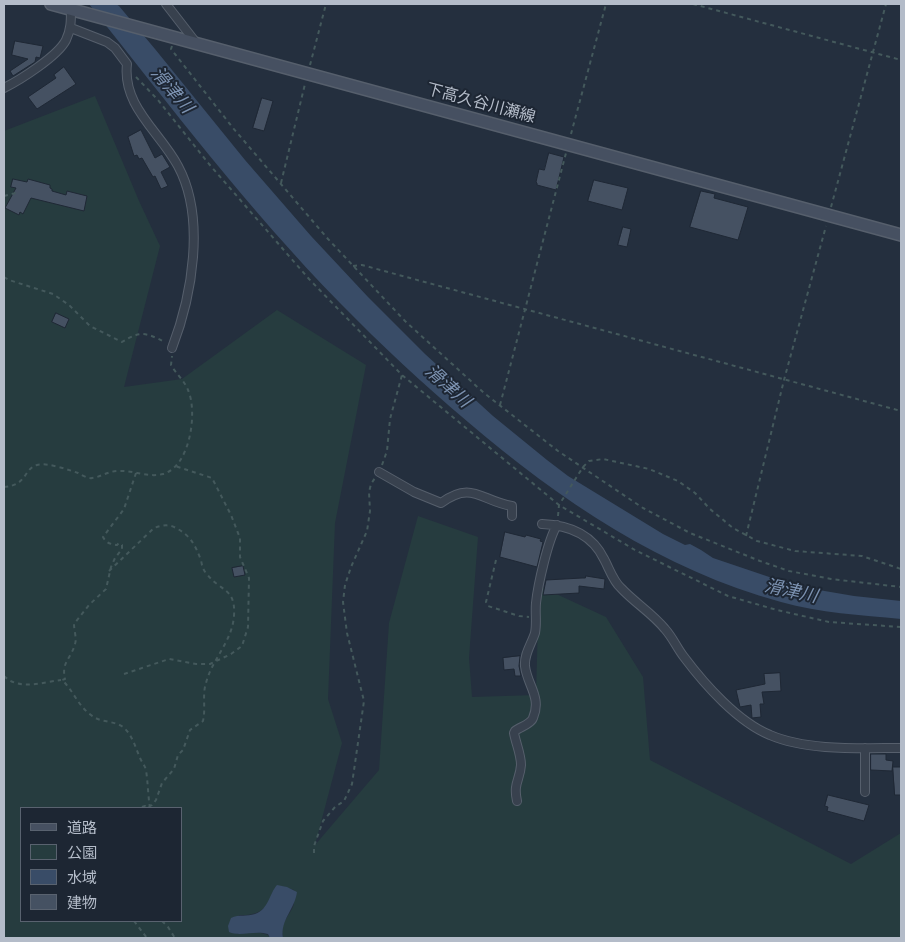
<!DOCTYPE html>
<meta charset="utf-8">
<style>
body{margin:0}
#map{position:relative;width:905px;height:942px;overflow:hidden;background:#242f3e;font-family:"Golos Text","Noto Sans JP",sans-serif}
canvas{display:block}
.frame{position:absolute;inset:0;border:5px solid #b4bcc9;pointer-events:none}
.legend{position:absolute;left:20px;top:807px;width:162px;height:115px;box-sizing:border-box;background:#1d2633;border:1px solid #59626f;margin:0;padding:6px 9px;list-style:none;font-size:15px;color:#b4bcc9}
.legend li{display:flex;align-items:center;gap:10px;height:25px}
.legend b{width:25px;border:1px solid #59626f}
</style>
<div id="map">
<canvas width="905" height="942"></canvas>
<div class="frame"></div>
<ul class="legend">
<li><b style="height:6px;background:#465061"></b>道路</li>
<li><b style="height:14px;background:#263c3f"></b>公園</li>
<li><b style="height:14px;background:#394c67"></b>水域</li>
<li><b style="height:14px;background:#455162"></b>建物</li>
</ul>
</div>
<script>
const ctx = document.querySelector('canvas').getContext('2d');
ctx.lineJoin = 'round';
function fillPath(path, color) { ctx.fillStyle = color; ctx.fill(path, 'evenodd'); }
function stroke(path, color, width, dash) { ctx.strokeStyle = color; ctx.lineWidth = width; ctx.lineCap = dash ? 'butt' : 'round'; ctx.setLineDash(dash || []); ctx.stroke(path); }
function drawText(font, color, halo, rows, align = 'center') {
  ctx.font = font + ' "Golos Text","Noto Sans JP",sans-serif'; ctx.lineWidth = 4; ctx.setLineDash([]); ctx.textBaseline = 'middle'; ctx.strokeStyle = halo; ctx.fillStyle = color; for (const [text, x, y, turn = 0] of rows) {
    ctx.save(); ctx.translate(x, y); ctx.rotate((+turn || 0) * Math.PI / 180); ctx.textAlign = isNaN(turn) ? turn : align; if (halo) ctx.strokeText(text, 0, 0); ctx.fillText(text, 0, 0); ctx.restore();
  }
}
const green = new Path2D(`
 M 95,96 L 139,201 L 160,246 L 124,387 L 182,379 L 277,310 L 366,365 L 335,523 L 328,699 L 342,743 L 315,845 L 379,770 L 389,623 L 418,516 L 478,537 L 469,658 L 472,697 L 536,695 L 539,586 L 606,617 L 643,677 L 650,760 L 851,864 L 901,833 L 901,938 L 283,938 C 280,923 287,919 293,907 C 295,902 294,895 294,890 L 282,886 C 267,904 265,916 239,915 L 236,934 L 257,932 L 268,935 L 270,938 L 4,938 L 4,131 ZM 21,808 L 181,808 L 181,921 L 21,921 Z`);
const water = new Path2D(`
 M 89,4 L 116,4 L 119,6 L 155,49 L 245,160 L 311,236 L 368,297 L 425,354 L 493,416 L 547,460 L 568,476 L 663,534 L 685,545 L 690,544 L 701,550 L 713,558 L 790,584 L 807,588 L 854,596 L 901,601 L 901,619 C 861,615 820,613 781,602 C 663,570 559,500 468,422 C 423,384 381,345 340,303 C 249,210 170,106 89,4 Z
 M 277,885 L 287,887 L 297,892 C 295,909 280,920 283,938 L 270,938 L 268,934 C 255,930 241,937 229,932 L 228,926 L 231,918 C 239,914 247,917 255,914 C 269,909 269,894 277,885 Z`);
const building = new Path2D(`
 M 15,41 L 43,46 L 40,58 L 36,57 L 35,62 L 13,76 L 10,71 L 28,59 L 12,55 Z
 M 64,67 L 76,84 L 37,109 L 28,97 L 56,78 L 54,75 Z
 M 262,98 L 273,101 L 264,131 L 253,128 Z
 M 141,130 L 155,158 L 162,154 L 170,167 L 161,172 L 168,186 L 161,189 L 155,176 L 153,177 L 142,158 L 139,159 L 137,155 L 134,156 L 128,137 Z
 M 549,153 L 564,157 L 556,190 L 537,185 L 537,183 L 536,182 L 539,169 L 544,170 Z
 M 13,179 L 27,182 L 28,179 L 50,185 L 50,188 L 52,189 L 52,191 L 66,195 L 67,191 L 87,196 L 84,211 L 31,198 L 23,214 L 20,212 L 19,215 L 5,208 L 16,188 L 11,187 Z
 M 594,180 L 628,188 L 622,210 L 588,201 Z
 M 701,191 L 715,194 L 714,198 L 748,207 L 738,240 L 690,227 Z
 M 623,227 L 631,229 L 627,247 L 618,245 Z
 M 56,313 L 69,319 L 65,328 L 52,322 Z
 M 505,532 L 525,537 L 526,535 L 541,539 L 540,541 L 543,542 L 537,567 L 500,557 Z
 M 243,566 L 245,575 L 234,577 L 232,568 Z
 M 586,576 L 605,579 L 604,589 L 579,586 L 579,593 L 543,595 L 546,580 L 582,578 L 585,578 Z
 M 520,656 L 519,666 L 521,676 L 515,676 L 514,669 L 504,670 L 503,658 Z
 M 780,673 L 781,691 L 762,692 L 764,704 L 760,704 L 761,717 L 752,718 L 751,705 L 740,707 L 736,690 L 765,684 L 764,674 Z
 M 871,754 L 886,754 L 886,760 L 893,761 L 892,771 L 871,770 Z
 M 893,767 L 901,767 L 901,795 L 895,795 Z
 M 828,795 L 869,805 L 864,821 L 827,811 L 828,807 L 825,806 Z`);
const path = new Path2D(`
 M 693,4 L 901,60
 M 172,46 L 171,49 L 233,128 L 328,239 L 405,321 L 484,393 L 558,451 L 643,508 L 690,533 L 760,561 L 789,571 L 831,579 L 901,587
 M 310,65 L 326,4
 M 136,77 L 158,100 L 209,164 L 309,279 L 402,375 L 559,505 L 635,550 L 728,596 L 777,610 L 829,622 L 901,627
 M 571,134 L 606,4
 M 281,183 L 305,84
 M 4,196 L 19,192
 M 831,207 L 886,4
 M 353,266 L 362,265 L 901,411
 M 4,277 L 9,280 L 53,294 L 69,305 L 90,326 L 122,342 C 141,330 146,333 165,342
 M 500,405 L 566,153
 M 382,465 L 387,451 L 390,419 L 402,375
 M 136,473 L 124,509 L 103,537 C 106,543 110,544 117,545 L 119,543 L 122,545 L 122,549 L 115,558 L 111,567 L 106,589 L 89,605 L 74,624 C 74,630 77,639 75,644 C 71,659 61,662 65,679 L 62,680 C 73,690 78,706 91,715 C 100,723 113,720 123,727 C 133,735 136,750 141,760 C 143,764 145,766 146,770 C 148,783 148,796 150,808
 M 4,487 C 28,485 23,469 37,465 C 47,462 69,470 78,473 C 82,475 88,479 92,478 C 101,477 108,471 118,471 C 133,470 148,478 163,474 C 190,467 198,412 188,390 C 184,380 176,374 171,365 L 172,356
 M 558,516 L 559,505 L 583,467 L 589,461 L 603,459 L 649,469 L 678,481 L 695,493 L 710,509 L 733,528 L 757,541 L 795,551 L 862,556 L 901,569
 M 746,536 L 784,380 L 826,226
 M 496,560 L 486,602 L 488,606 L 519,616 L 529,617
 M 109,571 L 154,528 C 162,525 169,524 176,528 C 191,536 195,545 201,560 C 202,566 203,570 207,574 C 220,592 236,587 234,616 C 232,642 212,659 206,683 C 202,695 206,708 203,721 L 190,730 L 183,750 L 178,755 L 174,769 L 162,783 L 156,800 L 152,805 L 147,808 L 145,806 L 139,808
 M 124,674 L 169,659 L 196,664 L 210,664 L 231,654 L 242,646 L 248,627 L 249,578 L 240,557 L 240,538 L 231,515 L 212,478 L 175,466
 M 4,676 C 19,691 43,682 61,680
 M 314,853 L 314,846 L 323,821 L 335,807 L 344,801 L 352,784 L 364,701 L 347,633 L 343,602 L 345,585 L 351,567 L 367,531 L 370,511 L 369,492 L 371,484 L 375,478
 M 134,921 L 147,938
 M 162,921 L 168,927 L 175,938`);
const minor = new Path2D(`
 M 166,4 L 197,44
 M 71,28 L 107,42 L 115,48 L 127,64 C 122,106 160,132 178,166 C 206,218 192,296 172,348
 M 4,88 C 20,80 58,56 66,40 C 71,30 71,20 71,9
 M 379,472 L 414,492 L 441,503 C 472,480 481,501 512,506 L 512,516
 M 542,524 C 568,525 592,534 604,559 C 609,568 613,581 621,588 C 635,603 652,613 665,629 C 673,638 677,648 684,657 C 705,685 738,722 770,735 C 807,751 861,748 901,748
 M 865,792 L 865,748
 M 517,801 C 513,783 520,780 521,765 C 521,754 516,744 514,733 L 515,731 C 520,727 531,724 533,718 C 542,697 527,685 525,666 C 524,654 531,645 535,633 C 537,623 535,613 536,603 C 538,584 548,540 557,525`);
const secondary = new Path2D(`
 M 51,4 L 901,235`);
const streetNames = [
 ["下高久谷川瀬線",481,103,15]
];
const waterNames = [
 ["滑津川",172,90,50],
 ["滑津川",448,386,42],
 ["滑津川",791,591,12]
];
fillPath(green, '#263c3f');
fillPath(water, '#394c67');
fillPath(building, '#455162');
stroke(building, '#1f2835', 1);
stroke(minor, '#565f6c', 10);
stroke(secondary, '#565f6c', 14);
stroke(path, '#44595c', 2, [4, 4]);
stroke(minor, '#38414e', 8);
stroke(secondary, '#465061', 11);
drawText('16px', '#b4bcc9', '#1d2633', streetNames);
drawText('italic 18px', '#7c92b1', '#1d2633', waterNames);
</script>
